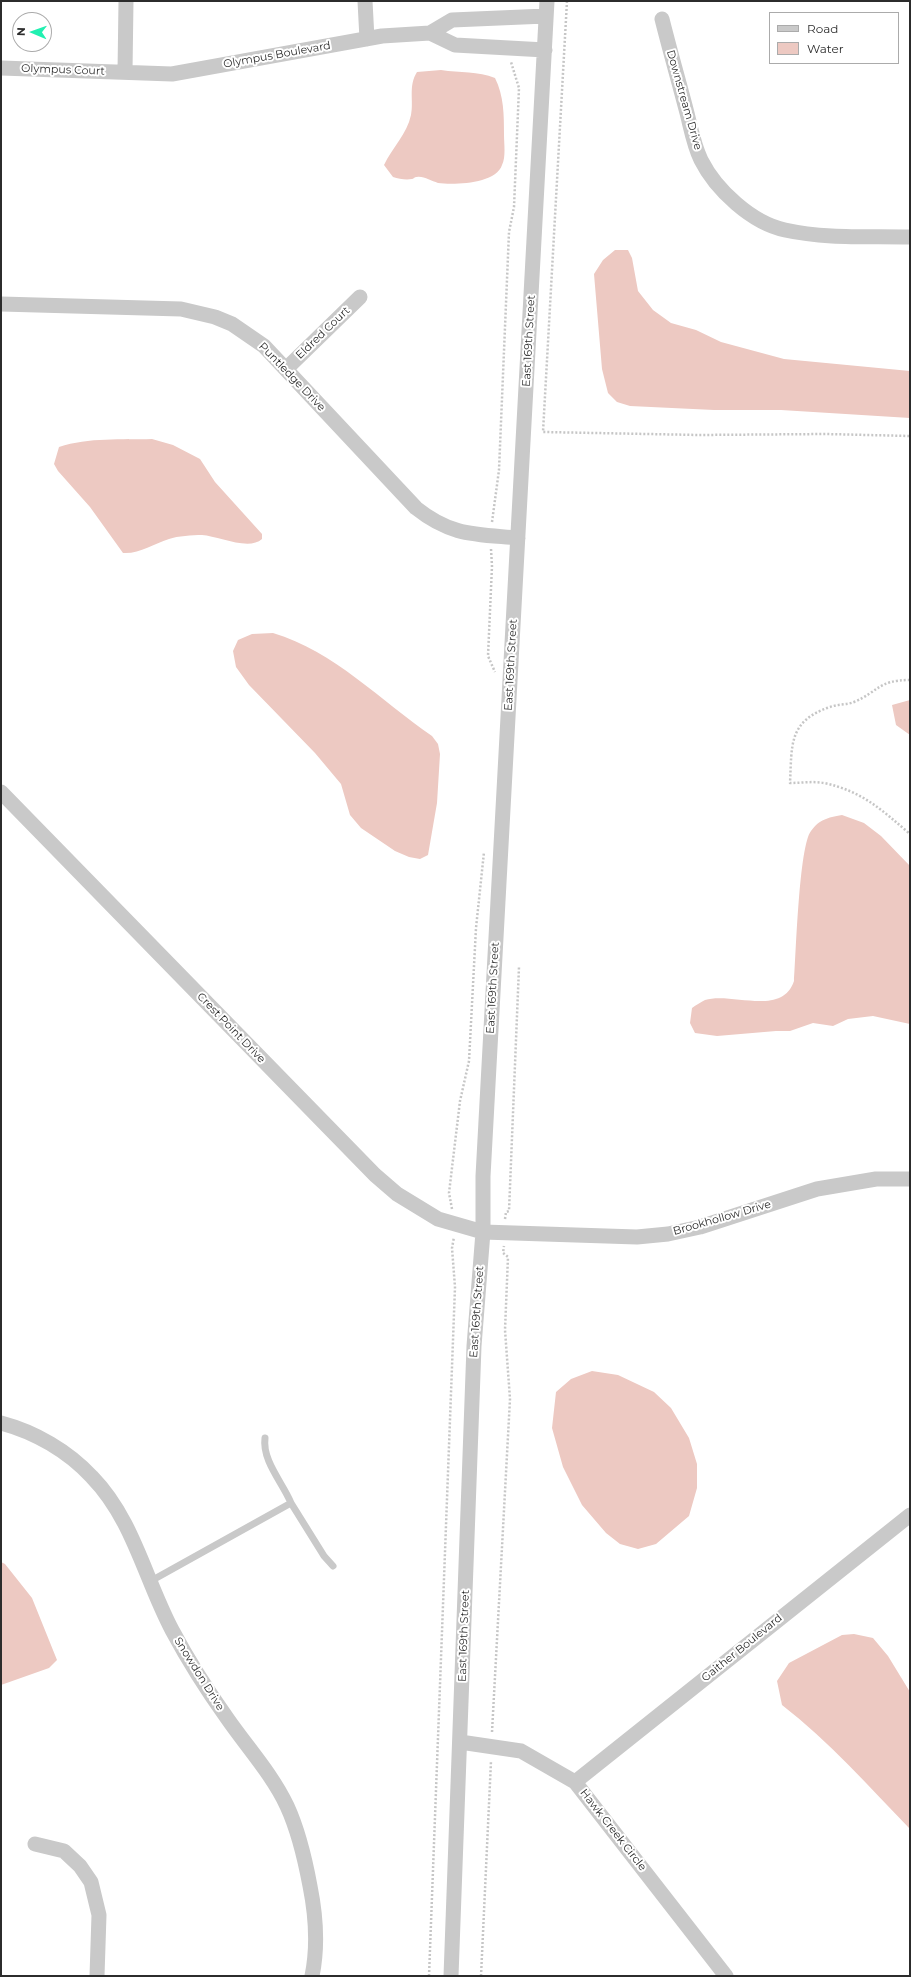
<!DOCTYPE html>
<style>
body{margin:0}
#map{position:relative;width:911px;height:1977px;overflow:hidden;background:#fff;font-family:Montserrat,sans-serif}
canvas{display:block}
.frame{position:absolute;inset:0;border:2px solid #2c2c2c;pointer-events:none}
.legend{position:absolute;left:769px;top:12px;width:130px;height:52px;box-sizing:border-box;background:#fff;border:1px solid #ababab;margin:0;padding:5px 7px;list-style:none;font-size:12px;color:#2c2c2c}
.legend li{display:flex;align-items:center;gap:8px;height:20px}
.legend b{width:20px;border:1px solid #ababab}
.north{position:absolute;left:12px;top:12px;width:40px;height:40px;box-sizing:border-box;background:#fff;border:1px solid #ababab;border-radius:50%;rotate:272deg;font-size:11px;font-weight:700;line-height:16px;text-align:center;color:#2c2c2c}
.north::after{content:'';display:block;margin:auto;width:14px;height:18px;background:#21f0b1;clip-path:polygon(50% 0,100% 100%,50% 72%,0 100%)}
</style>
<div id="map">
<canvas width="911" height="1977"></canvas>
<div class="frame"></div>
<ul class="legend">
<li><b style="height:5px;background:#c9c9c9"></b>Road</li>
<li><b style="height:11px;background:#edc9c2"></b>Water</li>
</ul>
<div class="north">N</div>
</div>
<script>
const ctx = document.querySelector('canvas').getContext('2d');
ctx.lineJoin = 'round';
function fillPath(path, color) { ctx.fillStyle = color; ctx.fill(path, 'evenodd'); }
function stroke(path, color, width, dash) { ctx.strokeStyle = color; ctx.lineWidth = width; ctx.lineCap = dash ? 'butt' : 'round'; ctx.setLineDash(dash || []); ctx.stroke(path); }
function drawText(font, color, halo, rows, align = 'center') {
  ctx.font = font + ' Montserrat,sans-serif'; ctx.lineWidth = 4; ctx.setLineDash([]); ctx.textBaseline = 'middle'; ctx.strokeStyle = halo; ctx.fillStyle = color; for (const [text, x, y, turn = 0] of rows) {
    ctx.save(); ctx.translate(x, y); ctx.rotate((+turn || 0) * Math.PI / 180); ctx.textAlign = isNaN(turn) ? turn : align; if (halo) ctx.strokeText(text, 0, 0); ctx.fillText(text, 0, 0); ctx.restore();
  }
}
const water = new Path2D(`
 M 441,70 C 460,73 478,71 495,78 C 504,96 504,115 504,135 C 504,144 506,157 502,165 C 496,184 454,185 438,183 C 431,181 424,176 417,177 C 414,177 415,178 412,179 C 406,180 399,179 393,177 L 384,165 C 392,148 407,134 411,115 C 414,101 408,86 417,72 Z
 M 615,250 L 628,250 L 632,258 L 638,291 L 653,310 L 671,323 L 696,330 L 721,342 L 784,359 L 910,371 L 910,418 L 781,410 L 714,410 L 630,406 L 617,402 L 608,393 L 602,369 L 594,274 L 603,260 Z
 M 152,439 L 173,445 L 200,459 L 215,482 L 262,534 L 262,539 C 249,551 218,536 202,535 C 192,535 178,536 169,539 C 153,544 140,554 123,553 L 90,507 L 58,471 L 54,464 L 59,447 C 89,437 122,440 152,439 Z
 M 273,633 C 334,651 381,701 432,736 L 438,744 L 440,754 L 437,803 L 428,855 L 420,859 L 409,857 L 395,851 L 361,828 L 350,815 L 341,784 L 315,753 L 249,685 L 236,667 L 233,651 L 238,640 L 252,634 Z
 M 910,700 L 910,735 L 896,725 L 892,705 Z
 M 842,815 L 864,823 L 881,836 L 910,866 L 910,1024 L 873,1016 L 848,1019 L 833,1026 L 813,1023 L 790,1031 L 776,1031 L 717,1036 L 695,1033 L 690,1023 L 692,1008 C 696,1005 701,1002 705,1000 C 732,992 782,1017 794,981 C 796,955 799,846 811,831 C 820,819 827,818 842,815 Z
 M 592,1371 L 618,1375 L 654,1392 L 671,1408 L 689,1438 L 697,1464 L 697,1488 L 689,1516 L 656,1544 L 638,1549 L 620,1544 L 606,1533 L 582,1505 L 563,1467 L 552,1428 L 556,1392 L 571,1379 Z
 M 1,1562 L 5,1564 L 32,1598 L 57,1660 L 49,1668 L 1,1685 Z
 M 854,1634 L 873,1638 L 888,1656 L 910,1692 L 910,1829 C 869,1787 829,1741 782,1705 L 777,1681 L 789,1663 L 842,1635 Z`);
const path = new Path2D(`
 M 567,1 L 543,432 L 699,435 L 826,434 L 910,436
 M 492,522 L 499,470 L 509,232 L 514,207 L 519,88 L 511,62
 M 491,549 L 492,566 L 488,656 L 495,672
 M 910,680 C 878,680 878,692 854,702 C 847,705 838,704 830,707 C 788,721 792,745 790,783 C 801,783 813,781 824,783 C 862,791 882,810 910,834
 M 452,1209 L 449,1193 L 460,1101 L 469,1061 L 476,928 L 484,852
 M 505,1219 L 506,1212 L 509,1211 L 519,967
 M 492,1732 L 510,1399 L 505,1330 L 508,1257 L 503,1253 L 504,1246
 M 429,1976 L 455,1287 L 452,1248 L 454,1237
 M 481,1976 L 491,1761`);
const service = new Path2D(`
 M 291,1503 L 324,1556 L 333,1566
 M 149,1582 L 291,1503 C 283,1483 262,1461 265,1438`);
const minor = new Path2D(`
 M 365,1 L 367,39
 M 662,19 C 670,51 679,82 687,113 C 691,129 694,146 701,160 C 716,190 752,223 785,230 C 826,239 869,236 910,237
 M 430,33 L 452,20 L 546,16
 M 1,68 L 172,74 L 382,36 L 430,33 L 455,45 L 545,50
 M 125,72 L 126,1
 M 1,304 L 181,309 L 215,317 L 232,324 L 264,346 L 416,508 C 451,536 475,534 518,538
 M 286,369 L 360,297
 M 1,792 L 375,1175 L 397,1194 L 438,1219 L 483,1232 L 637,1237 L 668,1234 L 700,1227 L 817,1189 L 876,1179 L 910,1179
 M 1,1423 C 35,1432 68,1451 92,1477 C 133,1519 145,1579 172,1630 C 188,1660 207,1690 227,1718 C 247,1747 272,1774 287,1806 C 299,1832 305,1859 310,1886 C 316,1916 318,1947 312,1976
 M 460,1742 L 521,1751 L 575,1782 L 726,1976
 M 575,1782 L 910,1515
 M 35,1844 L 64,1851 L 80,1866 L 91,1882 L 99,1915 L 97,1976
 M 451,1976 L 474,1346 L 483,1232 L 483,1176 L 547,1`);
const streetNames = [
 ["Olympus Boulevard",277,55,-10],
 ["Olympus Court",63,70,2],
 ["Downstream Drive",684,100,74],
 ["Eldred Court",323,333,-44],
 ["East 169th Street",529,341,-87],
 ["Puntledge Drive",292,377,46],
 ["East 169th Street",511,665,-87],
 ["East 169th Street",493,988,-87],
 ["Crest Point Drive",231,1028,46],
 ["Brookhollow Drive",722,1218,-16],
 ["East 169th Street",477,1312,-86],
 ["East 169th Street",464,1636,-88],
 ["Gaither Boulevard",742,1648,-39],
 ["Snowdon Drive",199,1674,58],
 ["Hawk Creek Circle",613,1830,52]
];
fillPath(water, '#edc9c2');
stroke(path, '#c6c6c6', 2.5, [2, 2]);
stroke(service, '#c9c9c9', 7);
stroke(minor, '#c9c9c9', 15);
drawText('11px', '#2c2c2c', '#fff', streetNames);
</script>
